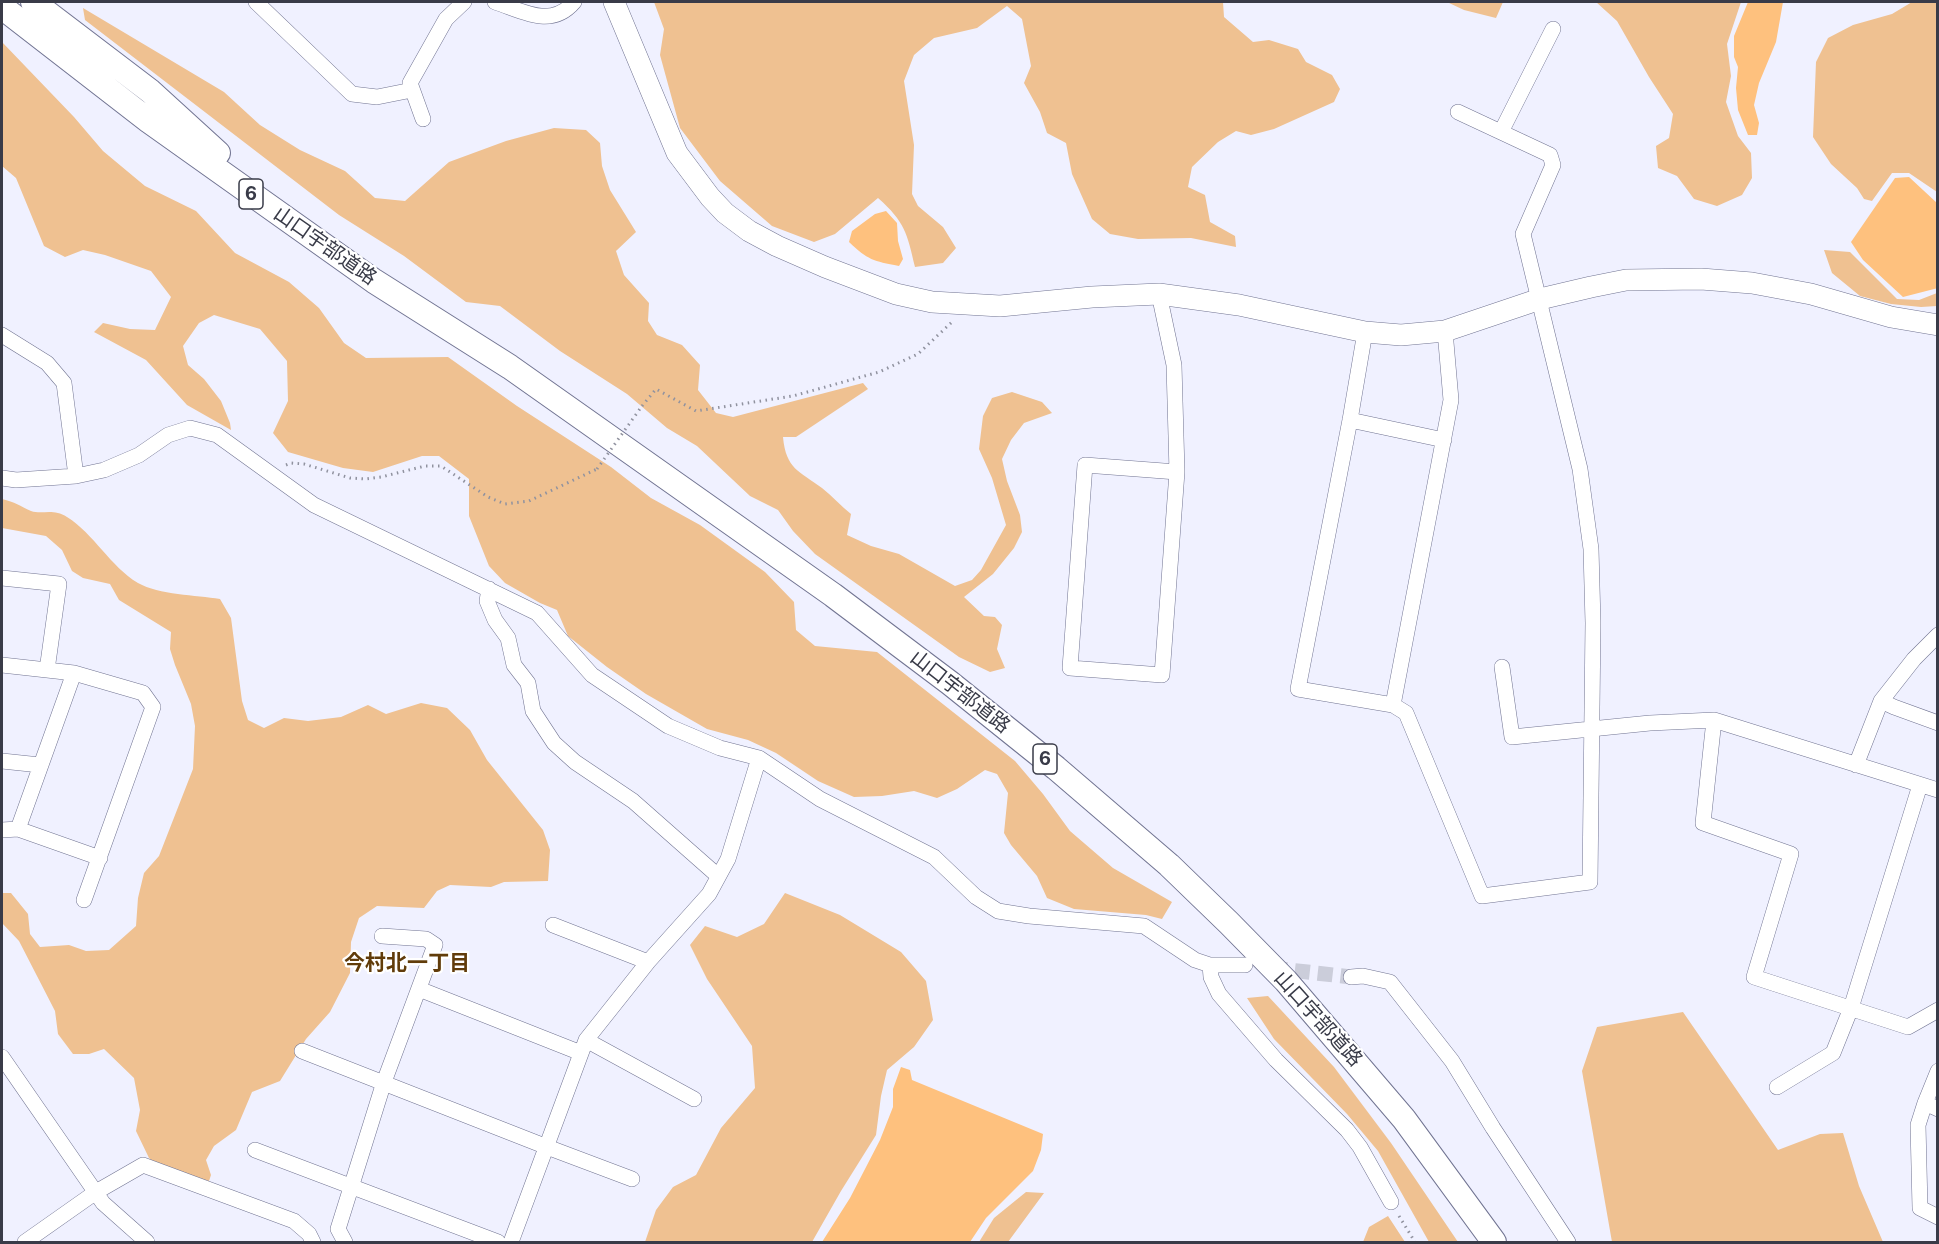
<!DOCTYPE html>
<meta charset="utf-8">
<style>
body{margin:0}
#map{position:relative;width:1939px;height:1244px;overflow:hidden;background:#f0f1ff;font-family:"Public Sans",sans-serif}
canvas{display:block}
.frame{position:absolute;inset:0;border:3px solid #393b48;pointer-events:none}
</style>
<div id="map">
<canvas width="1939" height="1244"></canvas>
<div class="frame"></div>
</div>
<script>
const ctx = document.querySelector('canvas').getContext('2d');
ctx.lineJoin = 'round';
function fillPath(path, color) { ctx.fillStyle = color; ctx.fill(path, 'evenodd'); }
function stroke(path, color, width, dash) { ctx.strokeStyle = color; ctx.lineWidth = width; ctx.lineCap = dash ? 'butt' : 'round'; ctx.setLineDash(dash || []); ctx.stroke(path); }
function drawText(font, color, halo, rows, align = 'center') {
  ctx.font = font + ' "Public Sans","Noto Sans JP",sans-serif'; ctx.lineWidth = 4.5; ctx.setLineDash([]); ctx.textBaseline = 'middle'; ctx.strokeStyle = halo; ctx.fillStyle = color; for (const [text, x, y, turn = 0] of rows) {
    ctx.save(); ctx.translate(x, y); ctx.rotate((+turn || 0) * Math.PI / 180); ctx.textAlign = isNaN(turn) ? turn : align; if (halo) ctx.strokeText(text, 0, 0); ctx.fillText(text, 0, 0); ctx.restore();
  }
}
const green = new Path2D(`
 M 654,2 L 1223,2 L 1224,17 L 1253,42 L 1269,40 L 1298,49 L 1306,62 L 1332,75 L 1340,89 L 1334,102 L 1274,129 L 1251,135 L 1236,131 L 1218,142 L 1192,167 L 1188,187 L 1205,195 L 1210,222 L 1235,236 L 1236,247 L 1191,238 L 1138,239 L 1110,234 L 1092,219 L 1072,174 L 1066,143 L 1047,133 L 1040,112 L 1024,83 L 1031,66 L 1022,19 L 1007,6 L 977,28 L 934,38 L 914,55 L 904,81 L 914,145 L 912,194 L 918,206 L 943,227 L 956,248 L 943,263 L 915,267 C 907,233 905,222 878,198 L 835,234 L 814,242 L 772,226 L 720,181 L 680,128 L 660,55 L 664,29 Z
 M 1447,2 L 1503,2 L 1496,18 L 1464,10 Z
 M 1596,2 L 1741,2 L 1727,44 L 1731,76 L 1726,102 L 1738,136 L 1751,153 L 1752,178 L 1742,195 L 1717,206 L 1694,199 L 1677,176 L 1658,168 L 1656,146 L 1669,138 L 1673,114 L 1649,77 L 1617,21 Z
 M 1912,2 L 1937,2 L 1937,192 L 1909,173 L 1892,173 L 1872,201 L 1864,199 L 1857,188 L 1831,164 L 1813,137 L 1816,62 L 1828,38 L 1853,25 L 1892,14 Z
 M 83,8 L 224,92 L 260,125 L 300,150 L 345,171 L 375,198 L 405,201 L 449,162 L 506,141 L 554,128 L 586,130 L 600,143 L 602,166 L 610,190 L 636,232 L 616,251 L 624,275 L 649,303 L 648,321 L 657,335 L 682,345 L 700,365 L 698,390 L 716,413 L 733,417 L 863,383 L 868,389 L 796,437 L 783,437 C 786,469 799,471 822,488 C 832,496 841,506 851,514 L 847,535 L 871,546 L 899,554 L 955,586 L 972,580 L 981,570 L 1006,525 L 992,478 L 979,449 L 983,416 L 992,398 L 1012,392 L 1042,402 L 1052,413 L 1024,423 L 1011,440 L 1002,459 L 1007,481 L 1020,515 L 1022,532 L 1014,548 L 993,574 L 964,597 L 984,616 L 995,617 L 1002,625 L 997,649 L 1005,668 L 990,672 L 959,657 L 815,554 L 793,531 L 778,510 L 750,496 L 697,446 L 667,428 L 627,394 L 560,351 L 500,306 L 466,302 L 404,256 L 339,215 L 85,20 Z
 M 2,42 L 74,117 L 103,151 L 145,186 L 196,211 L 235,253 L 289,282 L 319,308 L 344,343 L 366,358 L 448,357 L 517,406 L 611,467 L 651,498 L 700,525 L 765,572 L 794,602 L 796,630 L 815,646 L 877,652 L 1015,761 L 1043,794 L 1070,831 L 1113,868 L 1172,902 L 1162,919 L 1146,915 L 1074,909 L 1047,898 L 1037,876 L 1011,845 L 1004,833 L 1008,793 L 997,774 L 985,770 L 957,789 L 937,798 L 914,791 L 882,796 L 854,797 L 818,781 L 776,753 L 748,740 L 707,729 L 646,694 L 607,667 L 568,636 L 557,610 L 540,603 L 505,583 L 489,566 L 469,516 L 469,479 L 439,456 L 422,456 L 373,472 L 343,468 L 288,452 L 273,433 L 288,401 L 287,361 L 260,329 L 214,315 L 199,323 L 183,346 L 188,365 L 204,379 L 221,401 L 230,423 L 231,430 L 187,405 L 146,360 L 94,332 L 103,323 L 130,329 L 155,330 L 171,297 L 151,271 L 105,255 L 83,250 L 65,257 L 44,246 L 16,178 L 2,166 Z
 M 1824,250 L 1850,252 L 1897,299 L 1919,300 L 1937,293 L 1937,306 L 1921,307 L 1891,304 L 1860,296 L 1832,273 Z
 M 2,499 C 15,502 20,506 31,511 C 42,515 53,508 67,517 C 94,534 110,566 138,583 C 159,595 196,595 220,599 L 231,618 L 242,701 L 248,720 L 264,728 L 284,718 L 308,721 L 341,717 L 368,705 L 386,714 L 421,703 L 447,708 L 470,730 L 487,760 L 543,830 L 550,850 L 548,881 L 504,882 L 491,887 L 450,885 L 437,891 L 424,908 L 377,906 L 359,918 L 351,942 L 350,973 L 330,1012 L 306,1039 L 280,1081 L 252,1092 L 236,1130 L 214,1146 L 206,1160 L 211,1175 L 209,1181 L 165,1172 L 149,1158 L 136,1131 L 140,1110 L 134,1078 L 104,1049 L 89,1054 L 73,1054 L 58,1034 L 55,1011 L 19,941 L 2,923 L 2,893 L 11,893 L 28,914 L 30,934 L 40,947 L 69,945 L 86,951 L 109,950 L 136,926 L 138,898 L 144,873 L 159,856 L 193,769 L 195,726 L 191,704 L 175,665 L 170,649 L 171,632 L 119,600 L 110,584 L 83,578 L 72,571 L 62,550 L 46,536 L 2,528 Z
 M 785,893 L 840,915 L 901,952 L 926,981 L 933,1020 L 914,1047 L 887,1070 L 881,1096 L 876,1135 L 841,1191 L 812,1242 L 645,1242 L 656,1210 L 673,1187 L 696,1175 L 721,1128 L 755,1088 L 752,1046 L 707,979 L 690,945 L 705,926 L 737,937 L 764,924 Z
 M 1268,996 L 1334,1067 L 1391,1143 L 1458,1242 L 1429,1242 L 1378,1151 L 1347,1114 L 1274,1039 L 1247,998 Z
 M 1683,1012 L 1778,1150 L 1820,1134 L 1843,1133 L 1859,1186 L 1883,1242 L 1612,1242 L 1582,1071 L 1597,1027 Z
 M 1026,1192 L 1044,1193 L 1008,1242 L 979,1242 L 994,1218 Z
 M 1388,1216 L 1405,1242 L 1363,1242 L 1369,1227 Z`);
const water = new Path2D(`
 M 1748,2 L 1783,2 L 1776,42 L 1759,83 L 1754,105 L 1759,123 L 1757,135 L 1748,135 L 1738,110 L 1736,88 L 1738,67 L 1734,57 L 1734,36 Z
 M 1909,177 L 1937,203 L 1938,288 L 1903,297 L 1863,260 L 1851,242 L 1895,178 Z
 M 886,211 L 897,223 L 898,241 L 903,259 L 899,266 C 873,261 868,260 849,242 L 852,231 L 875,214 Z
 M 901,1067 L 910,1070 L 912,1080 L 1043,1134 L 1041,1150 L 1033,1171 L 986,1218 L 970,1242 L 822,1242 L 850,1198 L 880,1140 L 893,1107 L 893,1089 Z`);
const streetTunnel = new Path2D(`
 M 1272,968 L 1351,977`);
const path = new Path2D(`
 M 642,406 L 656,389 L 696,411 L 793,396 L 879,372 L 918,354 L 953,321
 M 286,465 L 291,463 L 304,464 L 350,478 L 365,479 L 381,477 L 425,466 L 441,466 L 488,497 L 505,504 L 529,501 L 597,469
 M 1399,1216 L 1415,1242`);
const street = new Path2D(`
 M 256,2 L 352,94 L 377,97 L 412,90
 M 495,2 C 523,11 551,29 574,2
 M 423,119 L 410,83 L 446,19 L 464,2
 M 1501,132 L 1553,29
 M 1159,294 L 1174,365 L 1177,472
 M 1365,332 L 1350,420 L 1298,689 L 1393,705 L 1406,713 L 1482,896 L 1590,882 L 1593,623 L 1591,549 L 1580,469 L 1523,234 L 1553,165 L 1550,155 L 1458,112
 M 2,335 L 47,363 L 64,383 L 76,476
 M 1350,420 L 1444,440
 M 1085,465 L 1177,472 L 1162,675 L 1070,668 Z
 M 2,478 L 16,480 L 76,476 L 104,470 L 139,455 L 168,435 L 190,428 L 217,435 L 314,505 L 537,613 L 592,675 L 668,726 L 720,748 L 759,758 L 820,799 L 934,857 L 976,897 L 998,911 L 1029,916 L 1144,926 L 1195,960 L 1210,965 L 1245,965
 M 2,578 L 59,584 L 47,670
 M 489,589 L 487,601 L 495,620 L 508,638 L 514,665 L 528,683 L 533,711 L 554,743 L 575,762 L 633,801 L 718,876
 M 2,665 L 74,673 L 143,693 L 153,707 L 84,900
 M 1502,667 L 1512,737 L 1650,723 L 1714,720 L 1938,790
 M 1881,701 L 1894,707 L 1938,723
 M 1393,705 L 1451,400 L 1445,331
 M 1714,720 L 1703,823 L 1791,854 L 1754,977 L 1908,1027 L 1938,1010
 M 2,761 L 40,765
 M 1856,765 L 1881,701 L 1914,659 L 1938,635
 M 18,829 L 74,673
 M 2,830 L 18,829 L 100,858
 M 553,925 L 648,962
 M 1210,965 L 1211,977 L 1219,994 L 1276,1060 L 1347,1130 L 1360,1147 L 1391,1202
 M 1351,977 L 1363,976 L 1390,982 L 1452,1061 L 1493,1128 L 1568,1242
 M 419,989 L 581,1053
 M 586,1040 L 694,1099
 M 302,1051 L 547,1147 L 632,1179
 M 2,1057 L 103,1203 L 147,1242
 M 1777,1087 L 1833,1053 L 1851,1008 L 1920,785
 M 1925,1103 L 1938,1071
 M 1938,1109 L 1925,1103 L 1918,1125 L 1920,1208 L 1938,1217
 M 255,1150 L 498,1242
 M 25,1242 L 96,1192 L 143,1165 L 294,1221 L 309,1234 L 313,1242
 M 345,1242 L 338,1229 L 384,1082 L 435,945 L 426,939 L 382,936
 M 511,1242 L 586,1040 L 648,962 L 709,894 L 728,859 L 759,758`);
const secondary = new Path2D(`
 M 614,2 L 677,153 L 710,197 L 725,213 L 749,231 L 777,246 L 825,267 L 896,294 L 932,302 L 1000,306 L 1092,297 L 1159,294 L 1239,305 L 1365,332 L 1401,335 L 1445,331 L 1540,299 L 1591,287 L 1626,280 L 1701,279 L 1752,283 L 1811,294 L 1891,317 L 1938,325`);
const primary = new Path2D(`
 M 33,2 L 150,91 L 218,153
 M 2,7 L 149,121 L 374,281 L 510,367 L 833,595 L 950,683 L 1056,768 L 1169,865 L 1229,923 L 1286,981 L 1404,1119 L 1494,1242`);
const pathBridge = new Path2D(`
 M 597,469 L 642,406`);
const shields = [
 [251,194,24],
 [1045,759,24]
];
const shieldNames = [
 ["6",251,194],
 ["6",1045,759]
];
const streetNames = [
 ["山口宇部道路",325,246,35],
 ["山口宇部道路",960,692,38],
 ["山口宇部道路",1318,1019,48]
];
const neighbourhoodNames = [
 ["今村北一丁目",407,964]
];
fillPath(green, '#efc191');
fillPath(water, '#fec17e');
stroke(streetTunnel, '#cbcdda', 15, [15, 8]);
stroke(street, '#717492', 16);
stroke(secondary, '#717492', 22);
stroke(primary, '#717492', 26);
stroke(path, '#90929f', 3, [1.5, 4.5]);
stroke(street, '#fff', 15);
stroke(secondary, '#fff', 21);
stroke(primary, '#fff', 24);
stroke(pathBridge, '#90929f', 3, [1.5, 4.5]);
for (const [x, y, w] of shields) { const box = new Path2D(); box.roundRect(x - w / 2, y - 15, w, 30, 4.5); ctx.fillStyle = '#fff'; ctx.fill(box); stroke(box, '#393b48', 1.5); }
drawText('bold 18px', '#393b48', null, shieldNames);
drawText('20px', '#393b48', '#fff', streetNames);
drawText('bold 21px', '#613c0a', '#fff', neighbourhoodNames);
</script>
